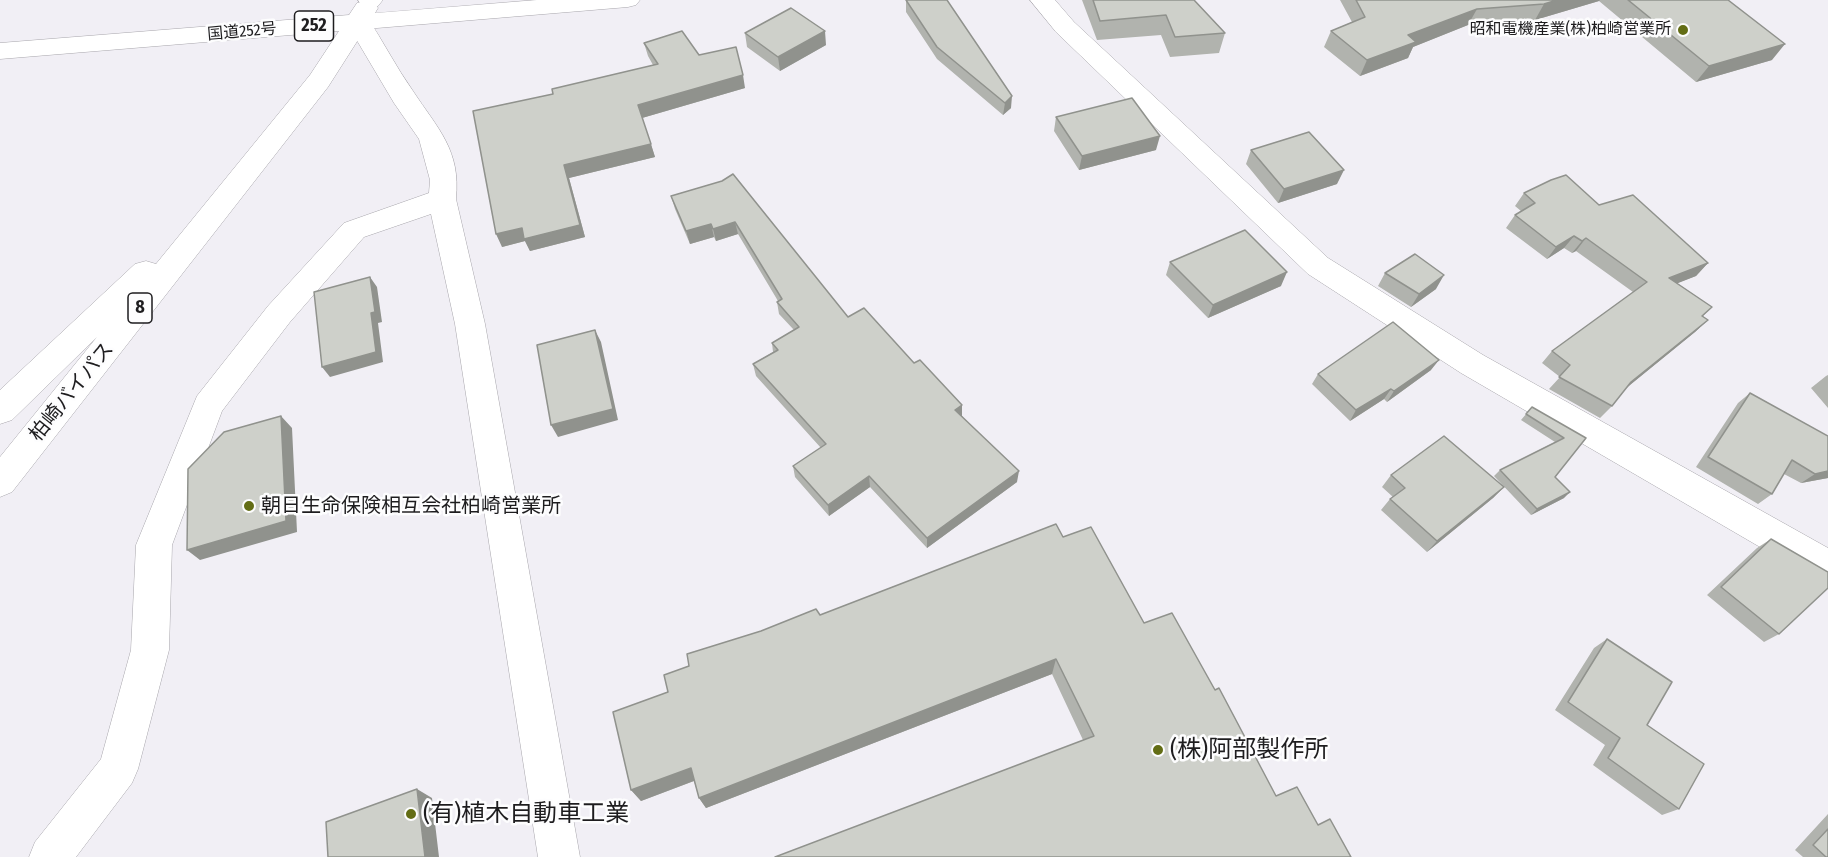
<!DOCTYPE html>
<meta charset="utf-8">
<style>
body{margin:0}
canvas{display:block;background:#f1eff5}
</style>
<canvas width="1828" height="857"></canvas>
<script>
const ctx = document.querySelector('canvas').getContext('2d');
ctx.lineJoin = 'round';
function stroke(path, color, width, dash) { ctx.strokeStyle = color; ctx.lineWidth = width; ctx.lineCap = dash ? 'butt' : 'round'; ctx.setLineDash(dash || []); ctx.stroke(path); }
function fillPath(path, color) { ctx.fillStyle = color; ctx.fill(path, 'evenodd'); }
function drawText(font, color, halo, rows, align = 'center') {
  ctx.font = font + ' "Fira Sans Condensed","Noto Sans JP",sans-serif'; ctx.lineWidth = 5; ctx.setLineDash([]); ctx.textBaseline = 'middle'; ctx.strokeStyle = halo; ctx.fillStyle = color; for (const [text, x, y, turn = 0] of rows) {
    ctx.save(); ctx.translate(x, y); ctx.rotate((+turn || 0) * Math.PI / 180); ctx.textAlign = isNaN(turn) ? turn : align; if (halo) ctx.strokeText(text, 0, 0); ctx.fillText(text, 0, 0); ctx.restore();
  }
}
const minor = new Path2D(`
 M 358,0 L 382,0 L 382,1 L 378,6 L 370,8 L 362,6 Z
 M 1030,0 L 1055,0 L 1074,22 L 1328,258 L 1483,355 L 1828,548 L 1828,583 L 1815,579 L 1461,373 L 1308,274 L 1056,32 Z
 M 358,14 L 367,17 C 383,41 396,67 413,91 C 438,129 461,150 456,199 L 485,324 L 580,857 L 538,857 L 455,324 L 431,214 L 364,237 L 290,322 L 222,411 L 172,545 L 169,650 L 138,769 L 132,783 L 76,857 L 29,857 L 35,842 L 101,759 L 131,650 L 136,545 L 197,396 L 268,306 L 344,223 L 429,193 L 430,180 L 419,139 L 394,103 L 346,22 L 349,17 Z`);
const highway = new Path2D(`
 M 537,0 L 640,0 L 636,5 L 628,7 L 365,29 L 328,87 L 12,492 L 0,497 L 0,457 L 97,337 L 12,420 L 0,424 L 0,390 L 135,264 L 146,261 L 156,264 L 310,75 L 339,31 L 0,59 L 0,43 L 349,15 L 357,3 L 366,1 L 375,3 L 378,8 L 375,13 Z`);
const wall = new Path2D(`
 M 906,0 L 1011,108 L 1003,115 L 937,59 L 906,12 Z
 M 1082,0 L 1194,0 L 1225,33 L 1219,53 L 1170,57 L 1161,35 L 1097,40 Z
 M 1340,0 L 1728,0 L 1772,60 L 1696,82 L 1599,1 L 1535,20 L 1468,25 L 1413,47 L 1408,58 L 1360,76 L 1324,47 L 1331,31 L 1352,22 Z
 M 745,33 L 826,45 L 780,71 L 747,47 Z
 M 644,43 L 699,55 L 745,88 L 642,118 L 655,157 L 569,178 L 585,237 L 530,251 L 525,241 L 502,247 L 553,94 L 653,65 L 648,56 Z
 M 1056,117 L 1156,150 L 1079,170 L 1054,131 Z
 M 1251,150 L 1337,184 L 1278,203 L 1246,164 Z
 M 722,181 L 848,317 L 914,363 L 962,405 L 962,416 L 1017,482 L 927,548 L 870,487 L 829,516 L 795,477 L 793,466 L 821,448 L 756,376 L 753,364 L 773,352 L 772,343 L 794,330 L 779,314 L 777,302 L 778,301 L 738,234 L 716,241 L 714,237 L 690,244 L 675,209 L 671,196 Z
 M 1524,193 L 1599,205 L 1708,263 L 1696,276 L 1677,283 L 1712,307 L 1703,316 L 1708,320 L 1695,332 L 1626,388 L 1612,406 L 1600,418 L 1549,389 L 1560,377 L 1542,363 L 1552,351 L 1633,292 L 1576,251 L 1572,253 L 1564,248 L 1547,259 L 1506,228 L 1515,215 L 1521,211 L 1515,206 Z
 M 1170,262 L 1281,286 L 1208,318 L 1166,275 Z
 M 1385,273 L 1436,289 L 1411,307 L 1378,286 Z
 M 1431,370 L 1387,402 L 1384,399 L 1350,421 L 1312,384 L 1318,374 Z
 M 1828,375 L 1828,408 L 1811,388 L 1826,376 Z
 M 1750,393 L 1828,478 L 1801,483 L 1784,474 L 1772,494 L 1758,504 L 1696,467 L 1738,403 Z
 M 1532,407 L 1586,438 L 1555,477 L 1564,498 L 1531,515 L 1494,476 L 1500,470 L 1555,442 L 1521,420 Z
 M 1391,475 L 1504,487 L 1493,498 L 1427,552 L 1381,510 L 1390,499 L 1393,497 L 1382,487 Z
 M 1063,537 L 1144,623 L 1215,690 L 1276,796 L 1318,825 L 1351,857 L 1083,740 L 1052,674 L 706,808 L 699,798 L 694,781 L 641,801 L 631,790 L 668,692 L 689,666 L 820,615 Z
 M 1771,539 L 1779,634 L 1764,642 L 1707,595 L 1757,548 Z
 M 1607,639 L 1647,725 L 1679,809 L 1662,815 L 1593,765 L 1605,745 L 1555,710 L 1594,648 Z
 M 1828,814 L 1828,857 L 1803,857 L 1795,850 Z`);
const shadedWall = new Path2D(`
 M 1557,0 L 1600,0 L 1599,1 L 1535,20 L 1544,4 Z
 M 1477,9 L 1468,25 L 1413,47 L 1408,58 L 1360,76 L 1367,60 L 1408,35 Z
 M 825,31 L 826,45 L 780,71 L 778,57 Z
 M 1785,44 L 1772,60 L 1696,82 L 1709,66 Z
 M 743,75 L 745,88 L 642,118 L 638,105 Z
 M 1012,96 L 1011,108 L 1003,115 L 1005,103 Z
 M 1160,136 L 1156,150 L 1079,170 L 1082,156 Z
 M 651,144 L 655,157 L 569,178 L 585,237 L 530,251 L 525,241 L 502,247 L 496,234 L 522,228 L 564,165 Z
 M 1344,170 L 1337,184 L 1278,203 L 1284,189 Z
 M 735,222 L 738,234 L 716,241 L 713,229 Z
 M 711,224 L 714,237 L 690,244 L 686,231 Z
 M 1574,236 L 1564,248 L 1547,259 L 1556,247 Z
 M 1586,238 L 1576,251 L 1572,253 L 1582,241 Z
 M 1708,263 L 1696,276 L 1658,291 L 1669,278 Z
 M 1287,272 L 1281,286 L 1208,318 L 1213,305 Z
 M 1444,275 L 1436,289 L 1411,307 L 1419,294 Z
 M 370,277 L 377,287 L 382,322 L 378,323 L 383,362 L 330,377 L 322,367 L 371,313 Z
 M 1708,320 L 1695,332 L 1619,394 L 1631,382 Z
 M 595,330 L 601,342 L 618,420 L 558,437 L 551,425 Z
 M 1439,360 L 1431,370 L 1387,402 L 1394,391 Z
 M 1391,389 L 1384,399 L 1350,421 L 1356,410 Z
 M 962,405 L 962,417 L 955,410 Z
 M 281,416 L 292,428 L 297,532 L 200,560 L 187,550 Z
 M 1019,471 L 1017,482 L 927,548 L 927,538 Z
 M 1828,471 L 1828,478 L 1801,483 L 1815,474 Z
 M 869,476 L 870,487 L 829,516 L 828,505 Z
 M 1504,487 L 1493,498 L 1427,552 L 1437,541 Z
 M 1570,492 L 1564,498 L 1531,515 L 1537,509 Z
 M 1056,659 L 1052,674 L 706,808 L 699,798 Z
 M 691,768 L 699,779 L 641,801 L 631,790 Z
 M 417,789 L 432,798 L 439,857 L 425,857 Z`);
const building = new Path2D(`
 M 906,0 L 947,0 L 1012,96 L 1005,103 L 937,47 Z
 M 1093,0 L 1194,0 L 1225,33 L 1175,37 L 1166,15 L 1100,21 Z
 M 1356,0 L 1557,0 L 1544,4 L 1477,9 L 1408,35 L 1416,42 L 1367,60 L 1331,31 L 1365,17 Z
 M 1628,0 L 1728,0 L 1785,44 L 1709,66 Z
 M 791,8 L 825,31 L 778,57 L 745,33 Z
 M 682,31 L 699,55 L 736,47 L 743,75 L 638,105 L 651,144 L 564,165 L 580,225 L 524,239 L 522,228 L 496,234 L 473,111 L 553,94 L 552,89 L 658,64 L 644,43 Z
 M 1132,98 L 1160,136 L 1082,156 L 1056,117 Z
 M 1309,132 L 1344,170 L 1284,189 L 1251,150 Z
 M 733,174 L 848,317 L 864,308 L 914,363 L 920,360 L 962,405 L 955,410 L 1019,471 L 927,538 L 869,476 L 828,505 L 793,466 L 826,444 L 753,364 L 778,350 L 772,343 L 799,327 L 777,302 L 782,299 L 735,222 L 713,229 L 711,224 L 686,231 L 671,196 L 722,181 Z
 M 1566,175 L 1599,205 L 1633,195 L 1708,263 L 1669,278 L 1712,307 L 1702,316 L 1708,320 L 1631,382 L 1612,406 L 1559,377 L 1570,365 L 1552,351 L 1647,282 L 1586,238 L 1582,241 L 1574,236 L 1556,247 L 1515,215 L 1535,203 L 1524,193 L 1551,180 Z
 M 1245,230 L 1287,272 L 1213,305 L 1170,262 Z
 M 1415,254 L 1444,275 L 1419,294 L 1385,273 Z
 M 370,277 L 375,312 L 371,313 L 376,352 L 322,367 L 314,292 Z
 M 1393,322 L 1439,360 L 1394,391 L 1391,389 L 1356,410 L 1318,374 Z
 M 595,330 L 613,409 L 551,425 L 537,345 Z
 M 1750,393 L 1828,436 L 1828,471 L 1815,474 L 1792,460 L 1772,494 L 1708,457 Z
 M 1532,407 L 1586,438 L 1555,477 L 1570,492 L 1537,509 L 1500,470 L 1564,438 L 1526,414 Z
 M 281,416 L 286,521 L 187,550 L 188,469 L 224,432 Z
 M 1444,436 L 1504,487 L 1437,541 L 1390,499 L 1405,488 L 1391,475 Z
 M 1056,524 L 1063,537 L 1091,527 L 1144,623 L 1172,613 L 1215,690 L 1219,688 L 1276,796 L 1297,787 L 1318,825 L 1330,819 L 1351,857 L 775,857 L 1094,736 L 1056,659 L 699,798 L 691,768 L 631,790 L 613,712 L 668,692 L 664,675 L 689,666 L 687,654 L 761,631 L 816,609 L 820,615 Z
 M 1771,539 L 1828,572 L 1828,588 L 1779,634 L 1721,587 Z
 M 1607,639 L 1672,682 L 1647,725 L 1704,764 L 1679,809 L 1608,758 L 1620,738 L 1568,702 Z
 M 417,789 L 425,857 L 328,857 L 326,822 Z
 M 1828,829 L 1828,857 L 1826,857 L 1813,845 Z`);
const markers = [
 [1683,30,6,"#636d15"],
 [249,506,6,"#636d15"],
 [1158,750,6,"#636d15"],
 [411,814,6,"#636d15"]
];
const farPoinames = [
 ["昭和電機産業(株)柏崎営業所",1671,30]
];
const farStreetnames = [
 ["国道252号",242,32,-5]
];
const shields = [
 [314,26,39],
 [140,308,24]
];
const shieldNames = [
 ["252",314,26],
 ["8",140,308]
];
const streetNames = [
 ["柏崎バイパス",72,392,-51]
];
const poiNames = [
 ["朝日生命保険相互会社柏崎営業所",261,506]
];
const nearPoinames = [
 ["(株)阿部製作所",1170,750],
 ["(有)植木自動車工業",423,814]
];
stroke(minor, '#a8a6ac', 1);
stroke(highway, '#a8a6ac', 1);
fillPath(minor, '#fff');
fillPath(highway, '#fff');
fillPath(wall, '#b1b3ae');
fillPath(shadedWall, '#90928d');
fillPath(building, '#ced0ca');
stroke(building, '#90928d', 1.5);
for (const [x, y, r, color] of markers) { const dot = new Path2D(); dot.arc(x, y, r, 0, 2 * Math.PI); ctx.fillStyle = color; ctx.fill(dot); stroke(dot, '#fdfdfe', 2); }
drawText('16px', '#1e1d1f', '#fdfdfe', farPoinames, 'right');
drawText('16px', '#1e1d1f', '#fdfdfe', farStreetnames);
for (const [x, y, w] of shields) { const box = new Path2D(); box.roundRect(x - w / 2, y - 15, w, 30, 4.5); ctx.fillStyle = '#fdfdfe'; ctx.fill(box); stroke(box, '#1e1d1f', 1.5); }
drawText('bold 18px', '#1e1d1f', null, shieldNames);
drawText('20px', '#1e1d1f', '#fdfdfe', streetNames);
drawText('20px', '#1e1d1f', '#fdfdfe', poiNames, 'left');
drawText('24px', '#1e1d1f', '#fdfdfe', nearPoinames, 'left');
</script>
